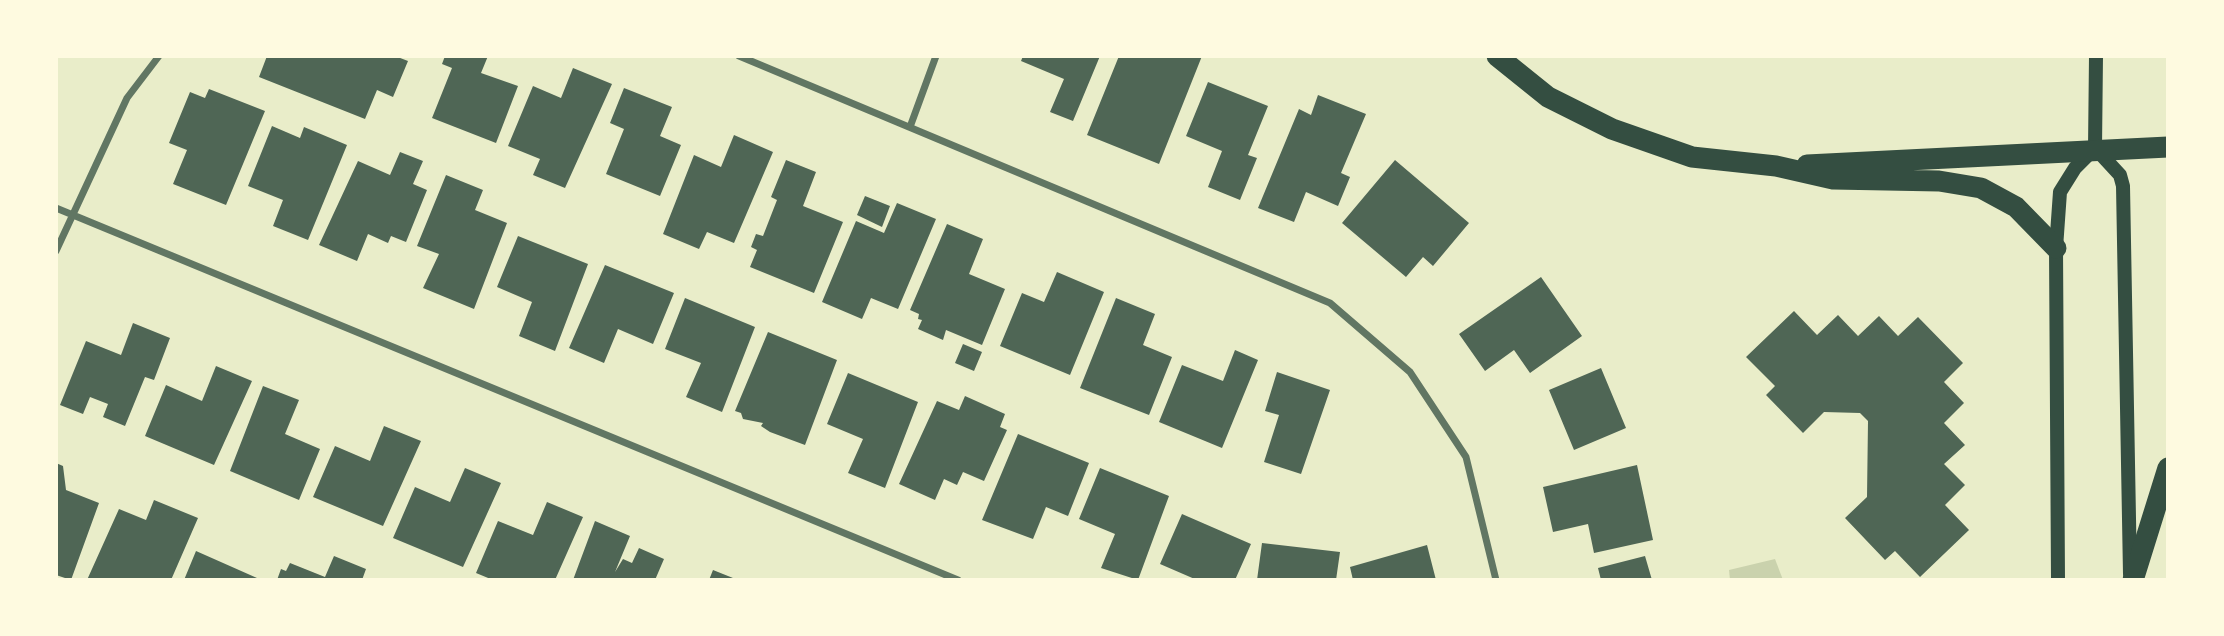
<!DOCTYPE html>
<style>
body{margin:0}
#map{position:relative;width:2224px;height:636px;overflow:hidden;background:#e9edc9;font-family:"IBM Plex Sans",sans-serif}
canvas{display:block}
.frame{position:absolute;inset:0;border:58px solid #fefae0;pointer-events:none}
</style>
<div id="map">
<canvas width="2224" height="636"></canvas>
<div class="frame"></div>
</div>
<script>
const ctx = document.querySelector('canvas').getContext('2d');
ctx.lineJoin = 'round';
function fillPath(path, color) { ctx.fillStyle = color; ctx.fill(path, 'evenodd'); }
function stroke(path, color, width, dash) { ctx.strokeStyle = color; ctx.lineWidth = width; ctx.lineCap = dash ? 'butt' : 'round'; ctx.setLineDash(dash || []); ctx.stroke(path); }
const green = new Path2D(`
 M 1775,559 L 1783,580 L 1730,580 L 1729,570 Z`);
const building = new Path2D(`
 M 267,56 L 395,56 L 408,61 L 393,97 L 377,90 L 365,119 L 259,77 Z
 M 445,56 L 488,56 L 481,73 L 518,86 L 496,143 L 432,118 L 452,68 L 442,64 Z
 M 1023,56 L 1100,56 L 1073,121 L 1050,112 L 1064,79 L 1021,61 Z
 M 1119,56 L 1202,56 L 1159,164 L 1087,135 Z
 M 573,68 L 612,84 L 565,188 L 533,175 L 540,159 L 508,146 L 533,86 L 561,98 Z
 M 1208,82 L 1268,106 L 1248,155 L 1257,158 L 1240,200 L 1208,187 L 1222,151 L 1186,136 Z
 M 624,88 L 672,107 L 660,136 L 681,145 L 660,196 L 606,174 L 624,129 L 610,123 Z
 M 209,89 L 265,111 L 226,205 L 173,184 L 187,150 L 169,143 L 190,92 L 205,98 Z
 M 1318,95 L 1366,114 L 1341,173 L 1350,177 L 1338,206 L 1306,192 L 1294,222 L 1258,208 L 1299,109 L 1311,115 Z
 M 272,126 L 300,138 L 304,127 L 347,145 L 308,240 L 273,226 L 283,200 L 248,186 Z
 M 734,135 L 773,152 L 734,243 L 707,232 L 699,249 L 663,234 L 694,155 L 721,167 Z
 M 400,152 L 423,161 L 413,184 L 427,190 L 406,242 L 391,236 L 388,243 L 368,234 L 357,261 L 319,245 L 358,161 L 390,175 Z
 M 786,160 L 816,172 L 803,206 L 843,222 L 814,293 L 750,267 L 757,250 L 751,247 L 756,234 L 763,236 L 777,200 L 771,197 Z
 M 1395,160 L 1469,223 L 1433,266 L 1423,257 L 1406,277 L 1342,223 Z
 M 446,175 L 483,190 L 475,210 L 507,223 L 474,309 L 423,288 L 439,254 L 417,246 Z
 M 865,196 L 890,206 L 882,227 L 857,215 Z
 M 897,203 L 936,219 L 898,309 L 871,298 L 862,319 L 822,302 L 856,221 L 884,233 Z
 M 947,224 L 983,239 L 969,274 L 1005,289 L 982,345 L 946,330 L 943,340 L 918,329 L 922,320 L 918,319 L 919,314 L 910,310 Z
 M 518,236 L 588,264 L 555,351 L 519,336 L 532,302 L 497,287 Z
 M 605,265 L 674,293 L 653,344 L 618,329 L 604,363 L 569,348 Z
 M 1057,272 L 1104,292 L 1070,375 L 1000,346 L 1022,293 L 1044,302 Z
 M 1541,277 L 1582,336 L 1530,373 L 1514,350 L 1485,371 L 1459,334 Z
 M 685,298 L 755,327 L 722,412 L 686,397 L 701,363 L 665,349 Z
 M 1116,298 L 1155,314 L 1143,345 L 1172,357 L 1149,415 L 1080,388 Z
 M 1794,311 L 1817,335 L 1838,315 L 1858,336 L 1879,316 L 1898,336 L 1918,317 L 1963,363 L 1944,382 L 1964,403 L 1944,423 L 1965,445 L 1944,464 L 1965,485 L 1945,505 L 1969,530 L 1920,577 L 1895,551 L 1885,560 L 1845,518 L 1867,497 L 1868,421 L 1860,413 L 1824,412 L 1803,433 L 1766,395 L 1775,386 L 1746,357 Z
 M 133,323 L 170,338 L 154,380 L 145,377 L 125,426 L 103,417 L 108,404 L 90,397 L 83,414 L 60,405 L 86,341 L 121,355 Z
 M 768,332 L 837,360 L 805,445 L 770,432 L 761,426 L 763,423 L 743,419 L 741,413 L 735,411 Z
 M 963,344 L 982,352 L 974,371 L 955,363 Z
 M 1235,350 L 1258,360 L 1222,448 L 1159,422 L 1182,365 L 1223,381 Z
 M 216,366 L 252,381 L 214,465 L 145,436 L 166,385 L 202,401 Z
 M 1601,368 L 1626,428 L 1574,450 L 1549,390 Z
 M 1277,372 L 1330,390 L 1301,474 L 1264,462 L 1279,415 L 1265,411 Z
 M 848,373 L 918,402 L 885,488 L 848,473 L 863,439 L 827,424 Z
 M 263,386 L 299,400 L 285,434 L 320,449 L 299,500 L 230,471 Z
 M 965,396 L 1005,414 L 1000,427 L 1007,430 L 984,481 L 963,472 L 957,485 L 944,479 L 935,500 L 899,484 L 937,401 L 959,410 Z
 M 384,426 L 421,441 L 383,526 L 313,497 L 335,446 L 370,461 Z
 M 1018,434 L 1089,463 L 1068,516 L 1046,507 L 1033,539 L 982,520 Z
 M 56,463 L 63,466 L 66,490 L 99,503 L 71,580 L 56,575 Z
 M 1637,465 L 1653,540 L 1594,553 L 1588,524 L 1553,532 L 1543,487 Z
 M 465,468 L 501,483 L 463,567 L 393,538 L 415,487 L 450,502 Z
 M 1100,468 L 1169,496 L 1138,580 L 1101,568 L 1115,534 L 1079,519 Z
 M 154,500 L 198,518 L 171,580 L 87,580 L 119,509 L 146,520 Z
 M 547,502 L 583,517 L 555,580 L 493,580 L 476,573 L 498,521 L 533,535 Z
 M 1182,514 L 1251,544 L 1235,580 L 1197,580 L 1160,564 Z
 M 595,521 L 630,536 L 615,572 L 623,559 L 632,563 L 639,548 L 664,559 L 655,580 L 573,580 Z
 M 1262,543 L 1340,552 L 1336,580 L 1257,580 Z
 M 1427,545 L 1436,580 L 1353,580 L 1350,567 Z
 M 196,551 L 257,578 L 256,580 L 184,580 Z
 M 334,556 L 366,569 L 362,580 L 277,580 L 281,569 L 286,571 L 290,563 L 325,577 Z
 M 1645,556 L 1652,580 L 1601,580 L 1598,568 Z
 M 713,570 L 738,580 L 709,580 Z`);
const minor = new Path2D(`
 M 739,56 L 1330,303 L 1410,372 L 1466,457 L 1496,580
 M 910,127 L 936,56
 M 56,208 L 958,580
 M 56,251 L 127,98 L 159,56`);
const secondary = new Path2D(`
 M 2096,149 L 2120,175 L 2123,186 L 2130,574
 M 2058,580 L 2056,248 L 2060,192 L 2075,168 L 2095,148 L 2096,56`);
const motorway = new Path2D(`
 M 1497,56 L 1548,97 L 1612,129 L 1692,157 L 1776,166 L 1833,179 L 1939,181 L 1981,188 L 2016,207 L 2056,248
 M 1807,165 L 2168,147
 M 2133,580 L 2168,468`);
fillPath(green, '#cad2ad');
fillPath(building, '#4f6655');
stroke(minor, '#617663', 7);
stroke(secondary, '#344e41', 14);
stroke(motorway, '#344e41', 21);
</script>
